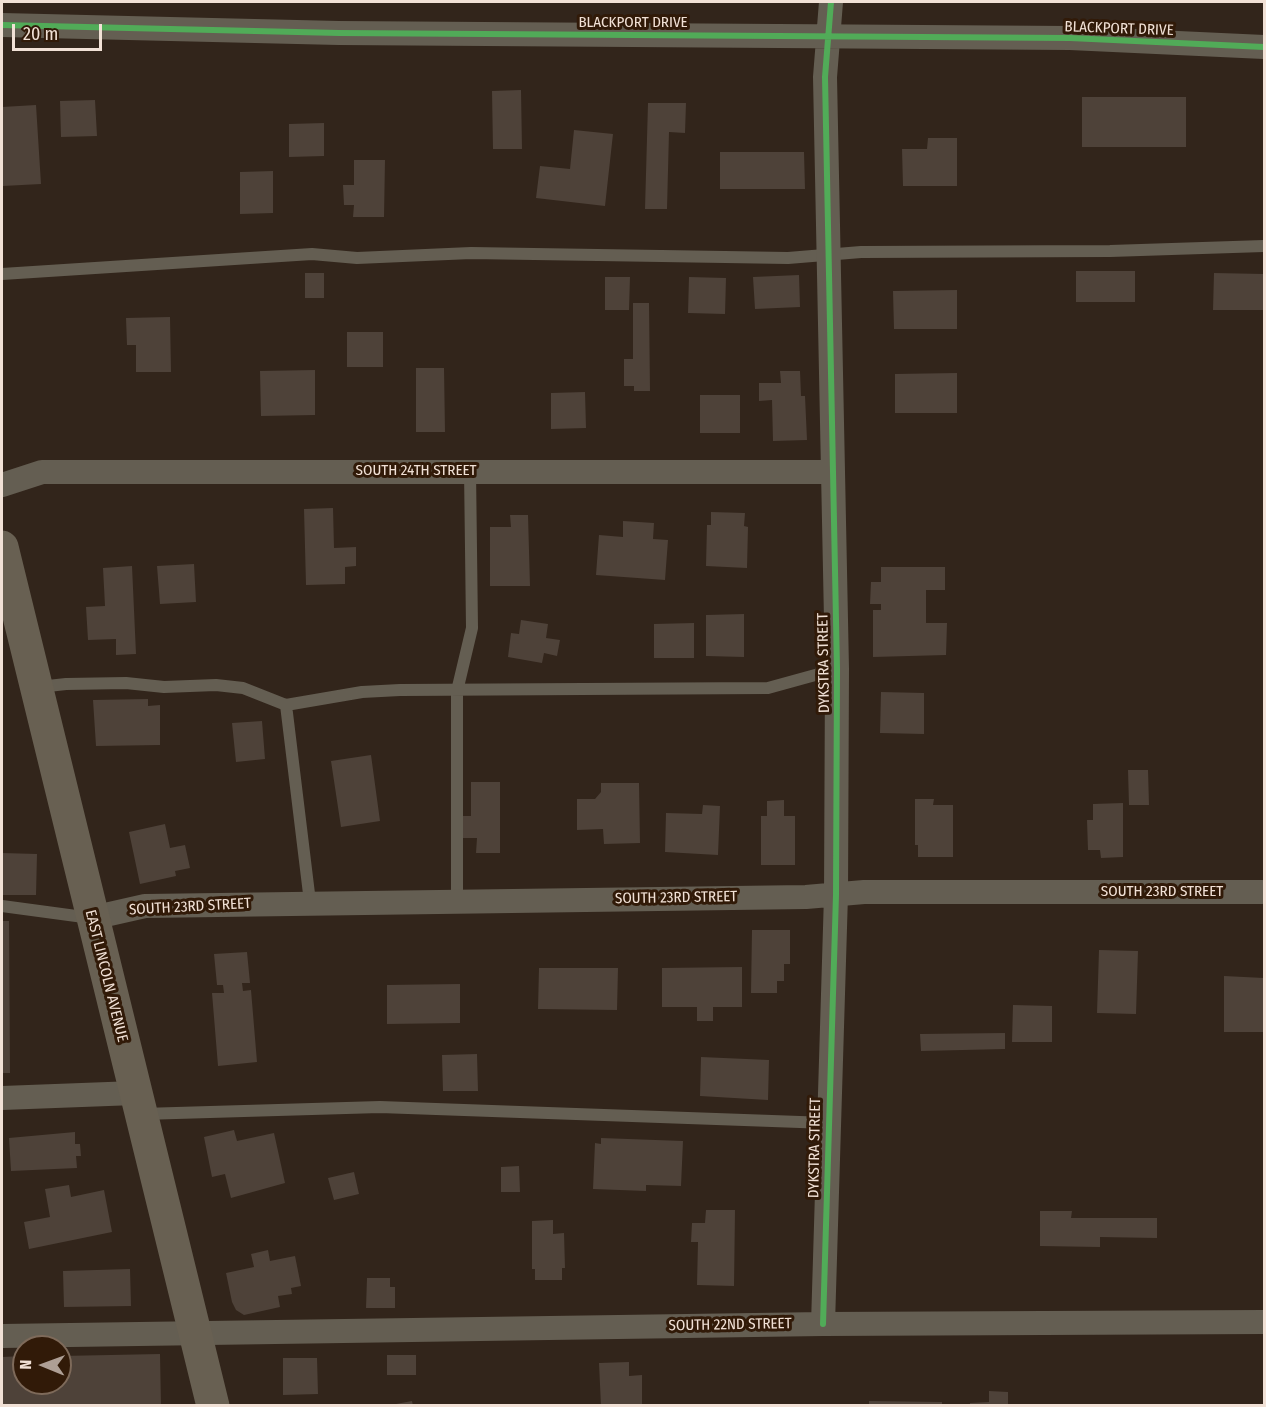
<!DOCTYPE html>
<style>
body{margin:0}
#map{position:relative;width:1266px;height:1407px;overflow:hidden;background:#32251b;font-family:"Fira Sans Condensed",sans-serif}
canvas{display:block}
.frame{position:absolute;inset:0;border:3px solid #f1e1d6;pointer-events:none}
.north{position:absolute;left:12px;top:1335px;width:60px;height:60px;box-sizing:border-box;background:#311a08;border:2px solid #7e6a5a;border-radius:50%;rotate:271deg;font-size:16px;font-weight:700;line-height:24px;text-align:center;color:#f1e1d6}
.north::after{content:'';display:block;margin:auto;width:21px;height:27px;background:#ae9f95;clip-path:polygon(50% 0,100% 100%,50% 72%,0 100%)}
.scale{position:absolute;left:12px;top:24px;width:90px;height:27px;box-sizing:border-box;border:3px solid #f1e1d6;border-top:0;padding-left:8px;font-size:18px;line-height:21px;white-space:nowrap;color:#f1e1d6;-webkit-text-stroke:4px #311a08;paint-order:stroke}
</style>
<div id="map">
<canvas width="1266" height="1407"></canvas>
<div class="frame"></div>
<div class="north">N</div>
<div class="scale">20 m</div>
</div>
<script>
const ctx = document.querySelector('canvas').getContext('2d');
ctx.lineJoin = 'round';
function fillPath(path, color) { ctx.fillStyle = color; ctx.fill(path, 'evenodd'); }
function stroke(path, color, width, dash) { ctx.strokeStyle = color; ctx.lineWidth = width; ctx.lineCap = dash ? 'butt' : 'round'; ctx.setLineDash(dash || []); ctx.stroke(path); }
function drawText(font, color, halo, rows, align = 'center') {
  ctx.font = font + ' "Fira Sans Condensed",sans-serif'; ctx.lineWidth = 6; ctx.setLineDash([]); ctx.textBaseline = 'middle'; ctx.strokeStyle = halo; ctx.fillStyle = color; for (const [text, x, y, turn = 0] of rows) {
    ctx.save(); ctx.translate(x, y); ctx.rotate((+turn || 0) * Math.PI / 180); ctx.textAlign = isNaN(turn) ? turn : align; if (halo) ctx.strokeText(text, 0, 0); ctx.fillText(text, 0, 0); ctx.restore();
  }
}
const building = new Path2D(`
 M 521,90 L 522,149 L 493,149 L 492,91 Z
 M 1082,97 L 1186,97 L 1186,147 L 1082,147 Z
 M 95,100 L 97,136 L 61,137 L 60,101 Z
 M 648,103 L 686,103 L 685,133 L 669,132 L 667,209 L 645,209 Z
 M 36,105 L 41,184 L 3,186 L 2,107 Z
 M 324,123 L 324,156 L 289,157 L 289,124 Z
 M 574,130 L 613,134 L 605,206 L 536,198 L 540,166 L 570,169 Z
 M 928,138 L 957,138 L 957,186 L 903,186 L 902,149 L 927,149 Z
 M 720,152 L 804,152 L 805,189 L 720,189 Z
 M 354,160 L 385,160 L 384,217 L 353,217 L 354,205 L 344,205 L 343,185 L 354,185 Z
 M 273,171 L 273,213 L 240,214 L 240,172 Z
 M 1076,271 L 1135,271 L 1135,302 L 1076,302 Z
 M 305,273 L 324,273 L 324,298 L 305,298 Z
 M 1214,273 L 1264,274 L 1264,310 L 1213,310 Z
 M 799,275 L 800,307 L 755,309 L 753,277 Z
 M 605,277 L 630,277 L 629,310 L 605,310 Z
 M 689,277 L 726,278 L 725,314 L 688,313 Z
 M 957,290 L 957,329 L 894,329 L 893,291 Z
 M 633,303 L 649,303 L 650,391 L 634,391 L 634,386 L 624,386 L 624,359 L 633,359 Z
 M 170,317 L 171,372 L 136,372 L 136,345 L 127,345 L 126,318 Z
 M 347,332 L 383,332 L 383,367 L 347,367 Z
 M 416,368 L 444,368 L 445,432 L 416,432 Z
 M 315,370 L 315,415 L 261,416 L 260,371 Z
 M 780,371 L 800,371 L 801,396 L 805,396 L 807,440 L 773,441 L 772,400 L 759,401 L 759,383 L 781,383 Z
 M 957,373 L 957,413 L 895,413 L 895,374 Z
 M 585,392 L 586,428 L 551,429 L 551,393 Z
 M 700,395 L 740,395 L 740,433 L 700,433 Z
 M 333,508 L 334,548 L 356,547 L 356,566 L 345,567 L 345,584 L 306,585 L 304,509 Z
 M 711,512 L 745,513 L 744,526 L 748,527 L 747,568 L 706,566 L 707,525 L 711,525 Z
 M 510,515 L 528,515 L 530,586 L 490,586 L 490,527 L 511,527 Z
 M 623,521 L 654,523 L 653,539 L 668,540 L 665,580 L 596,575 L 599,535 L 623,537 Z
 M 194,564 L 196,602 L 160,604 L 157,566 Z
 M 132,566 L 136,654 L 116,655 L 116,639 L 88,640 L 86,607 L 105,606 L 103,568 Z
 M 881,567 L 945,567 L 945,590 L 926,590 L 926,623 L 947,623 L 946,655 L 873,657 L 873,610 L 881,610 L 881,604 L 870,604 L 871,582 L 881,582 Z
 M 744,614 L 744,657 L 706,656 L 706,615 Z
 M 521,620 L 548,624 L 546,638 L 560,640 L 557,656 L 544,653 L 542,663 L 508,657 L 511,633 L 519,634 Z
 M 694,623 L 694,658 L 654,658 L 654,624 Z
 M 881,692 L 924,693 L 924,734 L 880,733 Z
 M 148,699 L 148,706 L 160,705 L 160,745 L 96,746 L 93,700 Z
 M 262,721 L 265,759 L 236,762 L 232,723 Z
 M 371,755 L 380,821 L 341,827 L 331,761 Z
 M 1128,770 L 1148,770 L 1149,805 L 1129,805 Z
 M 471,782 L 500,782 L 500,853 L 476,853 L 477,838 L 463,838 L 463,816 L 471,816 Z
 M 601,783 L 639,783 L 640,843 L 604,844 L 603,829 L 577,830 L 577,799 L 595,799 L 601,792 Z
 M 915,799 L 934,799 L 933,805 L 953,805 L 953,857 L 918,857 L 918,845 L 915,845 Z
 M 784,800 L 784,816 L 795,816 L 795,865 L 761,865 L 761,816 L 767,816 L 767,801 Z
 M 1123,803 L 1123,857 L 1101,858 L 1100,850 L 1088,850 L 1087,820 L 1093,820 L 1093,804 Z
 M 703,805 L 720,806 L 718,855 L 665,852 L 666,813 L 702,814 Z
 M 165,824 L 170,848 L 185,845 L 190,868 L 175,871 L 176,876 L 140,884 L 129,832 Z
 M 2,853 L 37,854 L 36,895 L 2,895 Z
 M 2,921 L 9,921 L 10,1073 L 2,1073 Z
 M 752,930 L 790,930 L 790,964 L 784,964 L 784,981 L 777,981 L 777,993 L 751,993 Z
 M 1099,950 L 1138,951 L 1136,1014 L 1097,1013 Z
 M 247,952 L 250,983 L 242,983 L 243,991 L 251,990 L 257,1062 L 218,1066 L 212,993 L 224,993 L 223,985 L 217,985 L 214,954 Z
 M 742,967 L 742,1007 L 713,1007 L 713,1021 L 697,1021 L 697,1007 L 662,1007 L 662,968 Z
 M 539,968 L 618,968 L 617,1010 L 538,1009 Z
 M 1224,976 L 1264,978 L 1264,1032 L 1224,1032 Z
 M 460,984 L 460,1023 L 387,1024 L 387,985 Z
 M 1013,1005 L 1052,1006 L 1052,1042 L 1012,1042 Z
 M 1005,1033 L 1005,1049 L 921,1051 L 920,1034 Z
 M 477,1054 L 478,1091 L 443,1091 L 442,1055 Z
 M 701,1057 L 769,1060 L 768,1100 L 700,1096 Z
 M 234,1130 L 237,1141 L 274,1133 L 285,1183 L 231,1198 L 225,1174 L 212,1177 L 204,1137 Z
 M 75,1132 L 75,1144 L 80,1144 L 81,1156 L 76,1156 L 77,1168 L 11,1171 L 9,1138 Z
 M 601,1138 L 683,1141 L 681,1186 L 646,1185 L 646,1191 L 593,1189 L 595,1143 L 601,1144 Z
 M 519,1166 L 520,1192 L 501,1192 L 501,1167 Z
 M 354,1172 L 359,1194 L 334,1200 L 328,1178 Z
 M 69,1185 L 71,1197 L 104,1190 L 112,1232 L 29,1249 L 24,1222 L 50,1217 L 45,1189 Z
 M 706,1210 L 735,1210 L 734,1286 L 697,1285 L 698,1242 L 691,1242 L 692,1223 L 705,1223 Z
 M 1040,1211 L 1072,1211 L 1071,1218 L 1157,1218 L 1157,1238 L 1100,1237 L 1100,1247 L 1040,1246 Z
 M 553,1220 L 553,1234 L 564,1233 L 565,1268 L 562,1268 L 562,1280 L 535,1280 L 535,1269 L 532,1269 L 532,1221 Z
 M 268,1250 L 270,1261 L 295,1256 L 301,1286 L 291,1288 L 292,1294 L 278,1296 L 280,1307 L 244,1315 L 236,1310 L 232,1302 L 226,1273 L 254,1267 L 251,1254 Z
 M 130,1269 L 131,1306 L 64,1307 L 63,1271 Z
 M 367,1278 L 390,1278 L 390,1287 L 395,1287 L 395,1308 L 366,1308 Z
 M 160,1354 L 161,1406 L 2,1406 L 2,1357 L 24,1356 L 24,1383 L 60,1383 L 60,1356 Z
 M 387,1355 L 416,1355 L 416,1375 L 387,1375 Z
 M 283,1358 L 317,1358 L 318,1394 L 283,1395 Z
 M 629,1362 L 629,1376 L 642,1375 L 642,1406 L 601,1406 L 599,1363 Z
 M 989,1391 L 1008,1392 L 1008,1406 L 970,1406 L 970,1403 L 989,1402 Z
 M 412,1401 L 413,1406 L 396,1406 L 396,1404 Z
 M 869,1401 L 942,1402 L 942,1406 L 869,1406 Z`);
const lane = new Path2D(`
 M 2,274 L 312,254 L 357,258 L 471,253 L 788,258 L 861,252 L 1110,251 L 1264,246
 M 39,687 L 66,684 L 126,683 L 164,687 L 216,685 L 243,688 L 286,705 L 362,692 L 400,690 L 768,688 L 837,669
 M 286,705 L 310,902
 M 457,900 L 457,691 L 472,628 L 470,470
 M 2,906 L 91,918
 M 142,1114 L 380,1107 L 828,1123`);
const street = new Path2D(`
 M 2,25 L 339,33 L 1070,38 L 1264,47
 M 2,485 L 42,472 L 832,472
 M 92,918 L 145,906 L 806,897 L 864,892 L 1262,892
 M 2,1098 L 135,1093
 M 823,1324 L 836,895 L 837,669 L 825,77 L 831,2
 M 2,1336 L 823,1324 L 1264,1322`);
const secondary = new Path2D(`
 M 2,547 L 213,1406`);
const cycleway = new Path2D(`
 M 2,25 L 339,33 L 1070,38 L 1264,47
 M 823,1324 L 836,895 L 837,669 L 825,77 L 831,2`);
const streetNames = [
 ["BLACKPORT DRIVE",633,23],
 ["BLACKPORT DRIVE",1119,29,2],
 ["SOUTH 24TH STREET",416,471],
 ["DYKSTRA STREET",824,663,-91],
 ["SOUTH 23RD STREET",1162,892],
 ["SOUTH 23RD STREET",676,898,-1],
 ["SOUTH 23RD STREET",190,907,-3],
 ["EAST LINCOLN AVENUE",106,976,76],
 ["DYKSTRA STREET",815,1148,-89],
 ["SOUTH 22ND STREET",730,1325,-1]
];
fillPath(building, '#4e4239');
stroke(lane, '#645e52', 12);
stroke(street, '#645e52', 24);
stroke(secondary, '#686052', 33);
stroke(cycleway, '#51ab58', 6);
drawText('15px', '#f1e1d6', '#311a08', streetNames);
</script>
